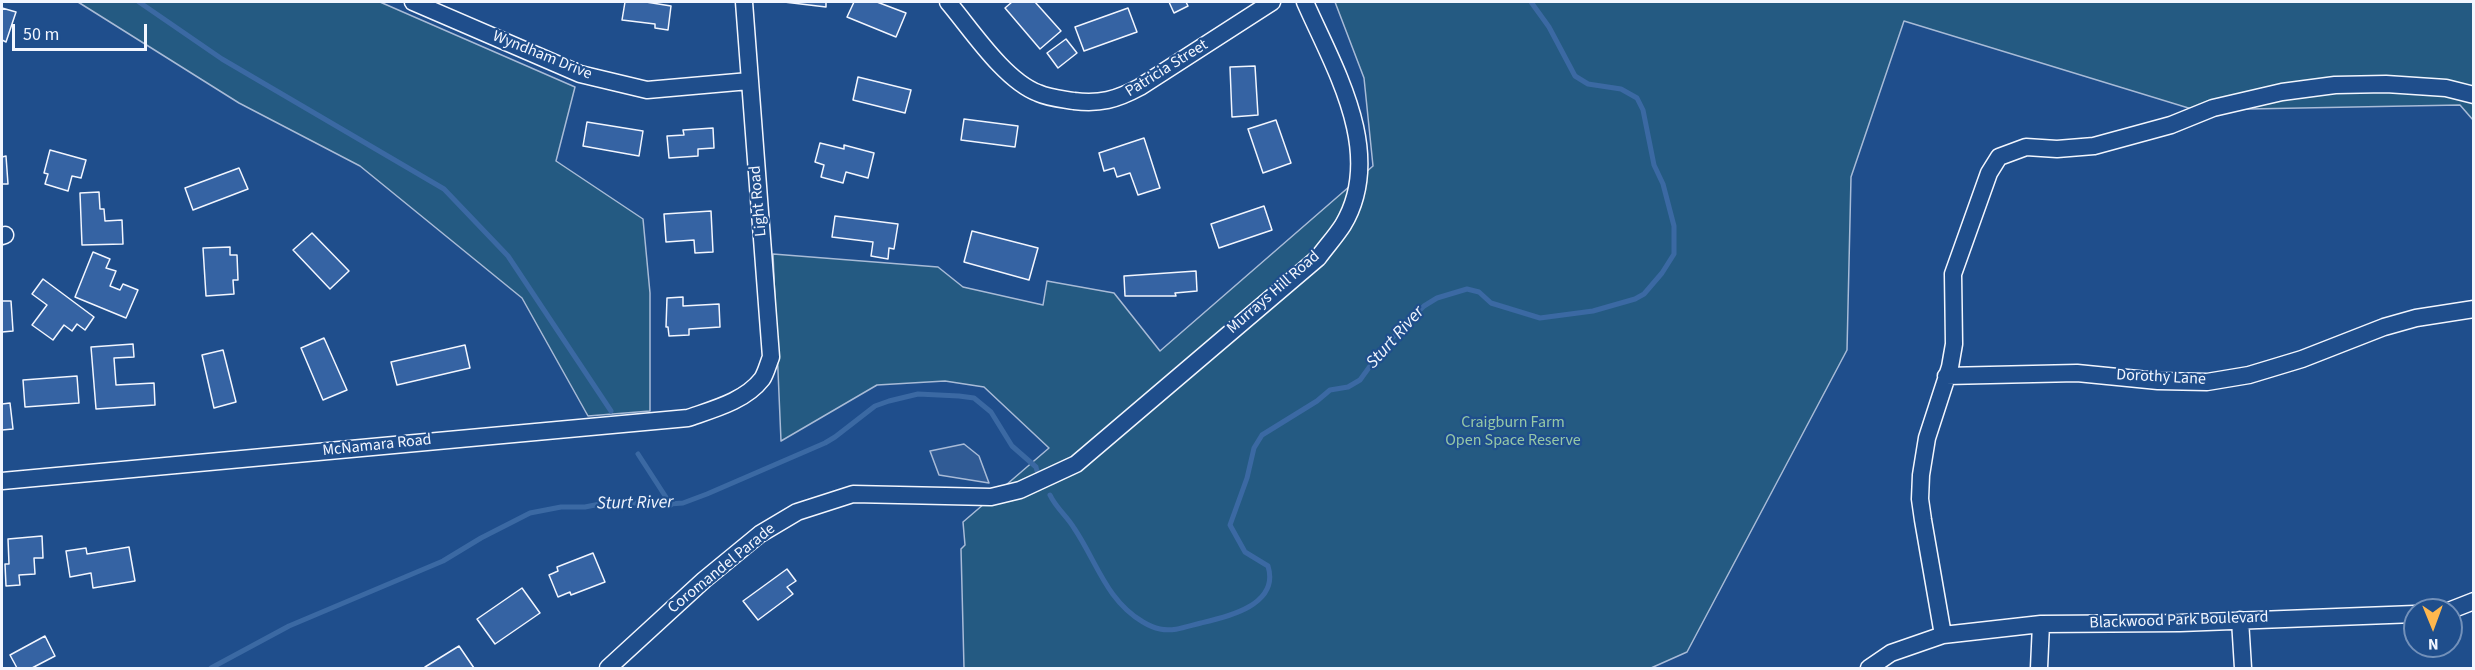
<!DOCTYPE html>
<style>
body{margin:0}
#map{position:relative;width:2475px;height:670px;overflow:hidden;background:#1f4e8c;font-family:"Source Sans 3",sans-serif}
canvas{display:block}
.frame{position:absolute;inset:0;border:3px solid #f2f6ff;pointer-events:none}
.north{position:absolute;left:2403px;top:598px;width:60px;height:60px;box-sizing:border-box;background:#1f4e8c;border:2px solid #7391ba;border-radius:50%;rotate:179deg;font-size:16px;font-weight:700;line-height:24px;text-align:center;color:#f2f6ff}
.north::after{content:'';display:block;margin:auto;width:21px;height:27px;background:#ffb74d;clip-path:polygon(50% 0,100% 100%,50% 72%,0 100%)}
.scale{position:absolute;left:12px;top:24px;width:135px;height:27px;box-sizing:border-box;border:3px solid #f2f6ff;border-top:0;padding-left:8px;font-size:18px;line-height:21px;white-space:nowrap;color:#f2f6ff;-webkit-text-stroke:4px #1f4e8c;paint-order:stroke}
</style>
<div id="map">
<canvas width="2475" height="670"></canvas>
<div class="frame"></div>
<div class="north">N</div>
<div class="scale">50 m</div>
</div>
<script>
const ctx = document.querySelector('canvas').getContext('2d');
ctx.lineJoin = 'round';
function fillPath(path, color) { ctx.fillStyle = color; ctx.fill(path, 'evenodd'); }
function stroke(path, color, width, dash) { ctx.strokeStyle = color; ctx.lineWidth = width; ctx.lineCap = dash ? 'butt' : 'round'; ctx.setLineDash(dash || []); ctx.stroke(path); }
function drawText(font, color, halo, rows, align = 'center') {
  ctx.font = font + ' "Source Sans 3",sans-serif'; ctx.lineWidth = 4.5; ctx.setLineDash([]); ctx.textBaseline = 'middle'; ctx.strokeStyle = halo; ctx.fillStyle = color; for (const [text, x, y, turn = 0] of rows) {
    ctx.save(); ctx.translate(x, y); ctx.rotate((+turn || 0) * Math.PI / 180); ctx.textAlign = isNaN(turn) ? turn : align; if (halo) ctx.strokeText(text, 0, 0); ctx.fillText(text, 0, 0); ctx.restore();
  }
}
const green = new Path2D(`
 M 78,2 L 380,2 L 575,87 L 556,161 L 643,219 L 650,293 L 650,411 L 588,416 L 522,298 L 360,166 L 239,103 Z
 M 1335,2 L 2473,2 L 2473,120 L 2460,105 L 2195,110 L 1904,21 L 1851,177 L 1847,350 L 1687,652 L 1651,668 L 964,668 L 961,549 L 965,545 L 963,522 L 1049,448 L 984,387 L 945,381 L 877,385 L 781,441 L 773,254 L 938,267 L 963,287 L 1043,305 L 1047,281 L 1114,293 L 1160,351 L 1373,166 L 1364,78 Z`);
const parking = new Path2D(`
 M 964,444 L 979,456 L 989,483 L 939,475 L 930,451 Z`);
const stream = new Path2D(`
 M 139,2 L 222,59 L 444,189 L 508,256 L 611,411
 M 638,454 L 671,505
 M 1050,495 C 1056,508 1067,516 1074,528 C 1097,562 1106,600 1143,622 C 1148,625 1155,628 1160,629 C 1174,632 1188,626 1201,623 C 1227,617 1280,605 1268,566 L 1245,552 L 1230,525 L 1247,478 L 1254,448 L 1262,435 L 1317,401 L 1330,390 L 1348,387 L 1360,380 L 1386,344 L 1424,306 L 1437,298 L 1467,289 L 1479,292 L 1491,303 L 1540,318 L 1593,311 L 1635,299 L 1644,294 L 1662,273 L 1674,254 L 1674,226 L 1663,184 L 1654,165 L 1643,110 L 1637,98 L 1621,89 L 1588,84 L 1575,76 L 1549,27 L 1531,2
 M 211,668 L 289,626 L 443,561 L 481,538 L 530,513 L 561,507 L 585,507 L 615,501 L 656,505 L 683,503 L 707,494 L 825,443 L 835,437 L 875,406 L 889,401 L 918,394 L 959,396 L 974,398 L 991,412 L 1012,446 L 1036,467 L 1037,471`);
const building = new Path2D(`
 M 625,2 L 646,2 L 671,6 L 668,30 L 655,28 L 655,24 L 622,20 Z
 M 784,2 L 826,2 L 826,7 Z
 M 854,2 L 877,2 L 906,13 L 896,37 L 847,17 Z
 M 1012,2 L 1035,2 L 1061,31 L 1040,49 L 1005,8 Z
 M 1169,2 L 1186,2 L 1188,6 L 1174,13 Z
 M 2,8 L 16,12 L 6,42 L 2,40 Z
 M 1128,8 L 1137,32 L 1084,51 L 1075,27 Z
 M 1066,39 L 1077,53 L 1058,68 L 1047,53 Z
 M 1255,66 L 1258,115 L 1232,117 L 1230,67 Z
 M 858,77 L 911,90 L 905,113 L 853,100 Z
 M 964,119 L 1018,126 L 1015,147 L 961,140 Z
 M 1276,120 L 1291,163 L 1263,173 L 1248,129 Z
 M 587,122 L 643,131 L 639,156 L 583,146 Z
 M 713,128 L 714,148 L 698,149 L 698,156 L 669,158 L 667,136 L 684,135 L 683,130 Z
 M 1144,138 L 1160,188 L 1138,195 L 1130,173 L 1117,177 L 1114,168 L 1104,171 L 1099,153 Z
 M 820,143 L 844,149 L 844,145 L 874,153 L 868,178 L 846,172 L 843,183 L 821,177 L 824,165 L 815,162 Z
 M 50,150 L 86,160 L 81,178 L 72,176 L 68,191 L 45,184 L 48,174 L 44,173 Z
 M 6,156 L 8,184 L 2,184 L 2,157 Z
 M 239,168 L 248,189 L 193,210 L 185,188 Z
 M 99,192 L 100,209 L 104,209 L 105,221 L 122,220 L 123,244 L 82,245 L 80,193 Z
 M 1264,206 L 1272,230 L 1219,248 L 1211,224 Z
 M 711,211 L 713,252 L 695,253 L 694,240 L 666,242 L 664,214 Z
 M 835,216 L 898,224 L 894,249 L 889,248 L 888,259 L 871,256 L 873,242 L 832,237 Z
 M 972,231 L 1038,248 L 1029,280 L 964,262 Z
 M 312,233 L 349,271 L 330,289 L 293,250 Z
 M 230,247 L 230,255 L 237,255 L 238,280 L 233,280 L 234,294 L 206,296 L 203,248 Z
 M 93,252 L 110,259 L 106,268 L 116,271 L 110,286 L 120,290 L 123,284 L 138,290 L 126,318 L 75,297 Z
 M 1196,271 L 1197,291 L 1175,293 L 1176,296 L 1125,296 L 1124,276 Z
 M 43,279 L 94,317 L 85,330 L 77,324 L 72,331 L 64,325 L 53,340 L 32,325 L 47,305 L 32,294 Z
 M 683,297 L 683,306 L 719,304 L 720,327 L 689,329 L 689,335 L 669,336 L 668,327 L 666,327 L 667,298 Z
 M 2,301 L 11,301 L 13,331 L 2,332 Z
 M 324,338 L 347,390 L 323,400 L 301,348 Z
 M 133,344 L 134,357 L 114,358 L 116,385 L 154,383 L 155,405 L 96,409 L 91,347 Z
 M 465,345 L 470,368 L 397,385 L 391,362 Z
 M 223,350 L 236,402 L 214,408 L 202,355 Z
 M 77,376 L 79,403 L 25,407 L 23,380 Z
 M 10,403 L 13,429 L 2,430 L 2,404 Z
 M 42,536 L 43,558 L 34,558 L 35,574 L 19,575 L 20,585 L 6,586 L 5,564 L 9,564 L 8,539 Z
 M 129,547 L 135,581 L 93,588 L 91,573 L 70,577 L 66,551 L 86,548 L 87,554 Z
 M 593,553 L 605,582 L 571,595 L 570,592 L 558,597 L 549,575 L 558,571 L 557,567 Z
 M 787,569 L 796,581 L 787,587 L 793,594 L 758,620 L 743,601 Z
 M 522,588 L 540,613 L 495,644 L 477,619 Z
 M 45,636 L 55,656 L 32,668 L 17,668 L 10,655 Z
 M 459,646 L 474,668 L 425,668 L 425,667 Z`);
const street = new Path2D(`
 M 413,2 L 580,74 L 647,90 L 749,81
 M 948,2 C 971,29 1004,80 1038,93 C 1049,98 1062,99 1074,101 C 1100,104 1116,100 1140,87 L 1272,2
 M 2,236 L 5,235
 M 1946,376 L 2077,373 L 2158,381 L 2207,382 L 2249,375 L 2302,359 L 2384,327 L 2416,318 L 2474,309
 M 2,481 L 688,418 C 714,409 745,401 762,379 C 766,373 768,364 771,357 L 744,2
 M 2451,610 L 2474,601
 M 2240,620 L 2243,668
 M 1943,635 L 1923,520 L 1920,499 L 1921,475 L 1927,438 L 1950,367 L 1954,344 L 1953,274 L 1989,173 L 1999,157 L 2026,147 L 2057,149 L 2094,146 L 2171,125 L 2213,108 L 2282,92 L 2335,85 L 2386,84 L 2446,88 L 2474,95
 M 608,668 L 704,580 L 760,534 L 797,512 L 853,494 L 991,497 L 1020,490 L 1076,464 L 1318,258 C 1326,247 1336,236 1343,225 C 1386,153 1334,68 1305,2
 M 1869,668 L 1891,653 L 1943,635 L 2041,624 L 2180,623 L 2415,614
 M 2039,668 L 2041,624`);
const streetNames = [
 ["Wyndham Drive",542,56,22],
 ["Patricia Street",1167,69,-32],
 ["Light Road",759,201,-95],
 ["Murrays Hill Road",1274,293,-41],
 ["Dorothy Lane",2161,378,3],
 ["McNamara Road",377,446,-6],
 ["Coromandel Parade",722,569,-39],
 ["Blackwood Park Boulevard",2179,621,-2]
];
const parkNames = [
 ["Craigburn Farm",1513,423],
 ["Open Space Reserve",1513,441]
];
const waterNames = [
 ["Sturt River",1396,338,-48],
 ["Sturt River",635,504,-1]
];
fillPath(green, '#245a82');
stroke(green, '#a8bbd7', 1.5);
fillPath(parking, '#305b95');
stroke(parking, '#a8bbd7', 1.5);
stroke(stream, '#3b69a3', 5);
fillPath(building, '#3563a3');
stroke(building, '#f2f6ff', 1.5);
stroke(street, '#f2f6ff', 19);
stroke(street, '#1f4e8c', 16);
drawText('16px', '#f2f6ff', '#1f4e8c', streetNames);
drawText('16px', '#97c8a6', '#1f4e8c', parkNames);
drawText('italic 18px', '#f2f6ff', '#1f4e8c', waterNames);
</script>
